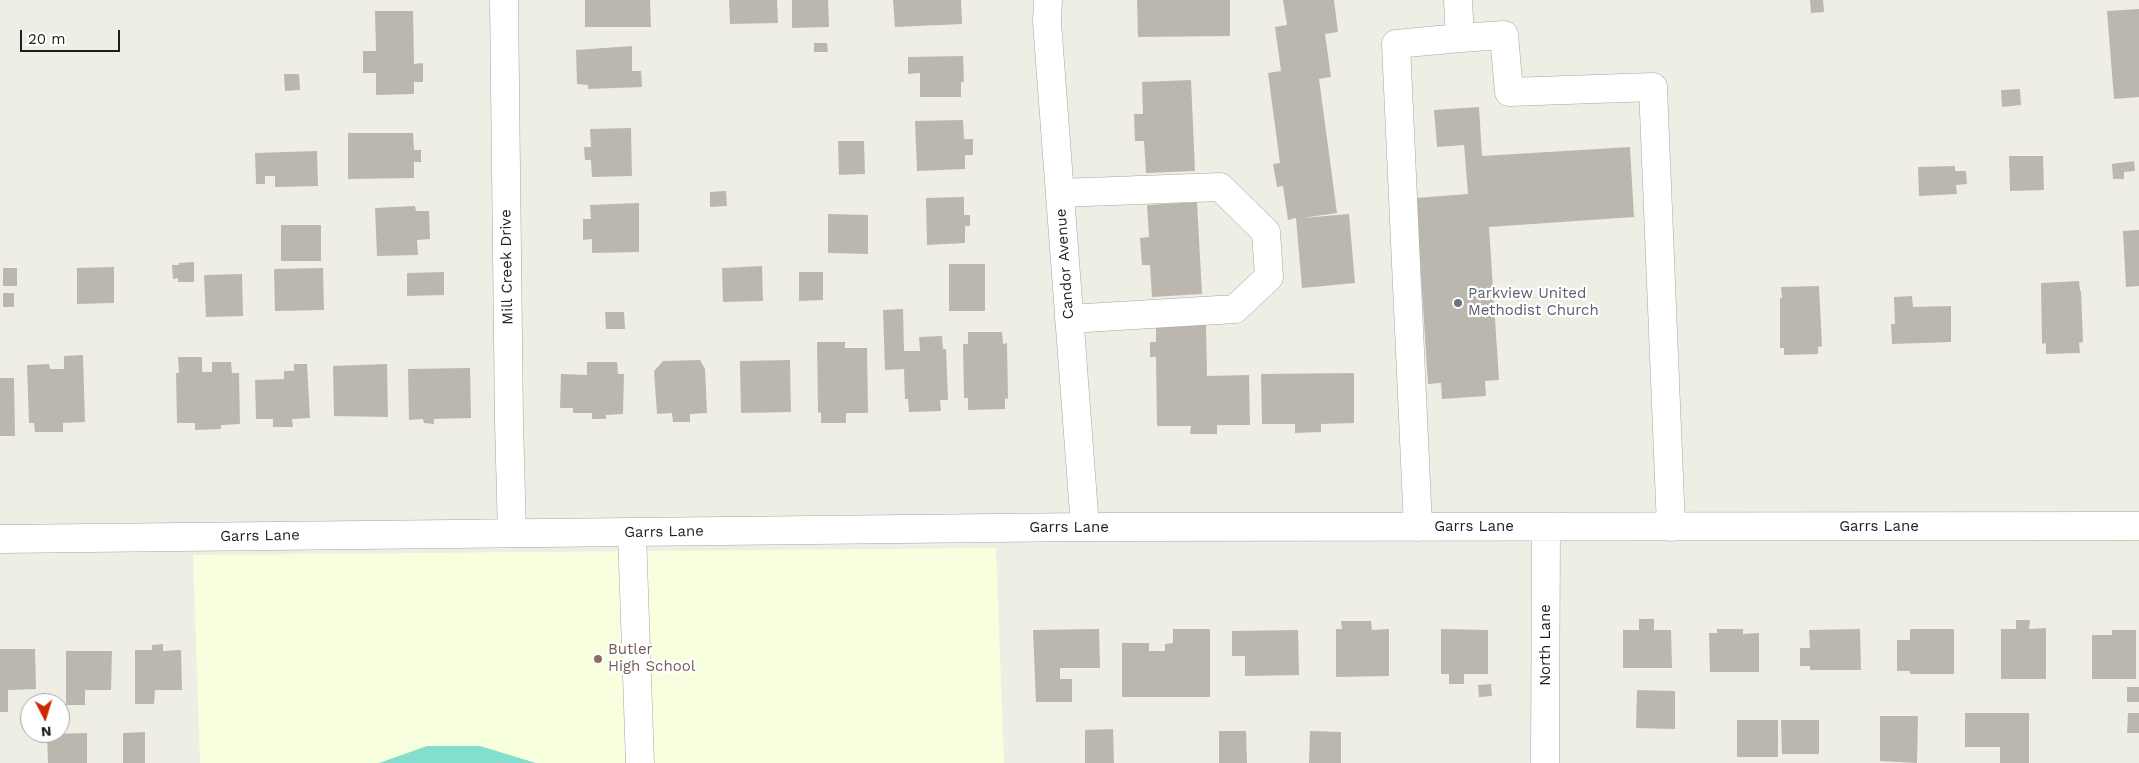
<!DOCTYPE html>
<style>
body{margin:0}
#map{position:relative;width:2139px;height:763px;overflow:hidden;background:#efeee4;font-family:"Work Sans",sans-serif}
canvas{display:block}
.north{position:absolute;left:20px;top:693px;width:50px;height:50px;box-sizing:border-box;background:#fff;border:1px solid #a5a5a5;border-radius:50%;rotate:175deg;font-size:14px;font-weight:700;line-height:20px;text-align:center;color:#1e1e1e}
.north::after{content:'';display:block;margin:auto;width:18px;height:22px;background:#cc2901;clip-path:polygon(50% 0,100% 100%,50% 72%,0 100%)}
.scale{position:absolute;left:20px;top:30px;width:100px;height:22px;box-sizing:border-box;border:2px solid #1e1e1e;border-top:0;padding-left:6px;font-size:15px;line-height:18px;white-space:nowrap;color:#1e1e1e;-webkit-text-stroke:4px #fff;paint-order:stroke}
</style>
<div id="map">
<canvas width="2139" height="763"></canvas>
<div class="north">N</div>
<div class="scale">20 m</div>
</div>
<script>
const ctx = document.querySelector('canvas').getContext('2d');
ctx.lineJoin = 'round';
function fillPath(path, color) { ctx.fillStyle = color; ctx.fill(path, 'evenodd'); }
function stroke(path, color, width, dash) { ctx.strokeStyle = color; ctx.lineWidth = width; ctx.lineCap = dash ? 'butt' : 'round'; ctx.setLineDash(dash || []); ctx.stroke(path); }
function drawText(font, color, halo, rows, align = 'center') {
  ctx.font = font + ' "Work Sans",sans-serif'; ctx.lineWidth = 4.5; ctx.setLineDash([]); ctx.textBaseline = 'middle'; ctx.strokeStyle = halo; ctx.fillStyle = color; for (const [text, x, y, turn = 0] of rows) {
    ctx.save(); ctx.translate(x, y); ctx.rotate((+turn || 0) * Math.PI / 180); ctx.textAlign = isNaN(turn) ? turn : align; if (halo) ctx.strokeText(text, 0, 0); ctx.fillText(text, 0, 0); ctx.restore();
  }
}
const education = new Path2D(`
 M 996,548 L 1004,763 L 200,763 L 193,555 Z`);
const pitch = new Path2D(`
 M 427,746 L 480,746 L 536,763 L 379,763 Z`);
const building = new Path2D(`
 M 585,0 L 650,0 L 651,27 L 585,27 Z
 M 729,0 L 777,0 L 778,23 L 730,24 Z
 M 792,0 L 828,0 L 829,27 L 792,28 Z
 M 893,0 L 961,0 L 962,24 L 895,27 Z
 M 1137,0 L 1230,0 L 1230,36 L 1138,37 Z
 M 1283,0 L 1334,0 L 1338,32 L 1325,34 L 1331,77 L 1319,79 L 1337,213 L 1302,218 L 1349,214 L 1355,283 L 1302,288 L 1296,218 L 1288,220 L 1283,186 L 1277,187 L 1273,164 L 1280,163 L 1268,73 L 1281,71 L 1275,27 L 1287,25 Z
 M 1810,0 L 1823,0 L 1824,12 L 1811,13 Z
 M 2139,9 L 2139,97 L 2114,99 L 2107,11 Z
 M 375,11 L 413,11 L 414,64 L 423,63 L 423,82 L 414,82 L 414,94 L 376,95 L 376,73 L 363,73 L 363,51 L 376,51 Z
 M 814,43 L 827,43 L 828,52 L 814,52 Z
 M 632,46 L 632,71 L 641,71 L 642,87 L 588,89 L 588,85 L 577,84 L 576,50 Z
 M 963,56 L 964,82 L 961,82 L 961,97 L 920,97 L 920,73 L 908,74 L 908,57 Z
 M 284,74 L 299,74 L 300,90 L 285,91 Z
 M 1191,80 L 1195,171 L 1146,173 L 1144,141 L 1135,141 L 1134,114 L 1143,114 L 1142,82 Z
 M 2020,89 L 2021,105 L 2002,107 L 2001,90 Z
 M 1479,107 L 1482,156 L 1630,147 L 1634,217 L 1489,227 L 1499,380 L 1485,381 L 1486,396 L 1442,399 L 1441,383 L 1428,384 L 1416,198 L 1468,194 L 1464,145 L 1437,147 L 1434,110 Z
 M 963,120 L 964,139 L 973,139 L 973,155 L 965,155 L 965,169 L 917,171 L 915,121 Z
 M 631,128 L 632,176 L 592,177 L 591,160 L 585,160 L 584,147 L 591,147 L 590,129 Z
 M 348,133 L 413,133 L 414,150 L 421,150 L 421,162 L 414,162 L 414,178 L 348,179 Z
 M 838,141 L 864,141 L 865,174 L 839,175 Z
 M 317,151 L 318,186 L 275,187 L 275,176 L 265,176 L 265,184 L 256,184 L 255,153 Z
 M 2009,156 L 2043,156 L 2044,190 L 2010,191 Z
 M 2134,161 L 2135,171 L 2124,172 L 2124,179 L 2113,179 L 2112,164 Z
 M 1955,166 L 1955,171 L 1966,171 L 1967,184 L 1956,185 L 1957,194 L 1919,196 L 1918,167 Z
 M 726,191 L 727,206 L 710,207 L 710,192 Z
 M 964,197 L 964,215 L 970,215 L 970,226 L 965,226 L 965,243 L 927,245 L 926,198 Z
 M 1197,202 L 1202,294 L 1152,297 L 1150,265 L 1142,265 L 1140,238 L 1149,237 L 1147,205 Z
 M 639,203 L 639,252 L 592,253 L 592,239 L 583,240 L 583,219 L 591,219 L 590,205 Z
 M 415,206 L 416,211 L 429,211 L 430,239 L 417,240 L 418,255 L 377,256 L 375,208 Z
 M 828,214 L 868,215 L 868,254 L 828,253 Z
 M 281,225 L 321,225 L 321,261 L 281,261 Z
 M 2139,230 L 2139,286 L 2126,287 L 2123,231 Z
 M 194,262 L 194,282 L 178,282 L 178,278 L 173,279 L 172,265 L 179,265 L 179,263 Z
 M 949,264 L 985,264 L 985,311 L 949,311 Z
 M 762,266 L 763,301 L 723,302 L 722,268 Z
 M 114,267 L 114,303 L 77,304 L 77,268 Z
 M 3,268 L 17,268 L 17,286 L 3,286 Z
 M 323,268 L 324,310 L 275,311 L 274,269 Z
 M 444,272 L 444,295 L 407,296 L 407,273 Z
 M 799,272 L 823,272 L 823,300 L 799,301 Z
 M 242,274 L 243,316 L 206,317 L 204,275 Z
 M 2079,281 L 2080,291 L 2081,291 L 2083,342 L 2079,343 L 2080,353 L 2046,354 L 2046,343 L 2042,344 L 2041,283 Z
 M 1819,286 L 1822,346 L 1818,347 L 1818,354 L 1784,355 L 1784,348 L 1780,348 L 1780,298 L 1782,298 L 1781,287 Z
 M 3,293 L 14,293 L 14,307 L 3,307 Z
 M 1912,296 L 1913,307 L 1951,306 L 1951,342 L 1892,344 L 1891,324 L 1895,324 L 1894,297 Z
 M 903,309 L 904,351 L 920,351 L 919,337 L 942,336 L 943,349 L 946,349 L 948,400 L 940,400 L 941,411 L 909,412 L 908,399 L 905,399 L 904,369 L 885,370 L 883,310 Z
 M 605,312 L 624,312 L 625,329 L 606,329 Z
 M 1206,322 L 1207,376 L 1249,375 L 1250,425 L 1217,425 L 1217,434 L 1190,434 L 1191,426 L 1157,426 L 1156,357 L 1150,357 L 1150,342 L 1156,342 L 1156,323 Z
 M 968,332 L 1002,332 L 1003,344 L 1007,343 L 1008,399 L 1005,398 L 1005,409 L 968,410 L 968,398 L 964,398 L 963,344 L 968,344 Z
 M 817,342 L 845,342 L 845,348 L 867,348 L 868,413 L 846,413 L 846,423 L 821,423 L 821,413 L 818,412 Z
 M 83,355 L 85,422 L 63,423 L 63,432 L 35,432 L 34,423 L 29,423 L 27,365 L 49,364 L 50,369 L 64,369 L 64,356 Z
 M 178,357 L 202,357 L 202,372 L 212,372 L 212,362 L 231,362 L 232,373 L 239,373 L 240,424 L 221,425 L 221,429 L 195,430 L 195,423 L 177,423 L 176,373 L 179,373 Z
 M 700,360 L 705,369 L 707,413 L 690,414 L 690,422 L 673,422 L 672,413 L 657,414 L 654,371 L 663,361 Z
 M 790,360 L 791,412 L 741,413 L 740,361 Z
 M 587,362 L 617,362 L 618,374 L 624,374 L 623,414 L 606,415 L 606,419 L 592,419 L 592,413 L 573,413 L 573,408 L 560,408 L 561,374 L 587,375 Z
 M 294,364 L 307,364 L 310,418 L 292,419 L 293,427 L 273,427 L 273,419 L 256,419 L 255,380 L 284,379 L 284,371 L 294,371 Z
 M 387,364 L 388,417 L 334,416 L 333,366 Z
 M 470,368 L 471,418 L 434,419 L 434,424 L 424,423 L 423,419 L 409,420 L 408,369 Z
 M 1354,373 L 1354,423 L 1321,424 L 1321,432 L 1295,433 L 1295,424 L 1262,424 L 1261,374 Z
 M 0,378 L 14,378 L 15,436 L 0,436 Z
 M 1639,619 L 1654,619 L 1654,630 L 1671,630 L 1672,668 L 1623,668 L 1623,630 L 1639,630 Z
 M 2016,620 L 2030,620 L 2029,629 L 2046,628 L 2046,679 L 2001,679 L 2001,629 L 2016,629 Z
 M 1341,621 L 1371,621 L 1372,630 L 1389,629 L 1389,676 L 1336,677 L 1336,629 L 1342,629 Z
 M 1099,629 L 1100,668 L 1060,668 L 1060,679 L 1072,679 L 1072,702 L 1036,702 L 1033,630 Z
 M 1173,629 L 1210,629 L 1210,697 L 1122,697 L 1122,643 L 1149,643 L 1149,651 L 1165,651 L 1165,644 L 1173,643 Z
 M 1441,629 L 1488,630 L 1488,674 L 1464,674 L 1464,684 L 1449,684 L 1449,674 L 1441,674 Z
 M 1717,629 L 1743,629 L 1743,634 L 1759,633 L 1759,672 L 1710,672 L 1709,633 L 1717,633 Z
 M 1860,629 L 1861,670 L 1810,670 L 1810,666 L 1800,666 L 1800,648 L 1810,648 L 1809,630 Z
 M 1910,629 L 1954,629 L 1954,674 L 1910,674 L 1910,671 L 1897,671 L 1897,640 L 1910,640 Z
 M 1298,630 L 1299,675 L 1245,676 L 1245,656 L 1232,656 L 1232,631 Z
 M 2112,630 L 2136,630 L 2136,679 L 2092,679 L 2092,635 L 2112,635 Z
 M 163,644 L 163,651 L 181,650 L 182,690 L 155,690 L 154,704 L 135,704 L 135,650 L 152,650 L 152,645 Z
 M 0,649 L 35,649 L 36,689 L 8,690 L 8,712 L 0,712 Z
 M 66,651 L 112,651 L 111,690 L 85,690 L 85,705 L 66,705 Z
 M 1491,684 L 1492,696 L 1479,697 L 1478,685 Z
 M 2127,687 L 2139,687 L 2139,702 L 2127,702 Z
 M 1637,690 L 1675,691 L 1675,729 L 1636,728 Z
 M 1965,713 L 2029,713 L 2029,763 L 2000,763 L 2000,747 L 1965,747 Z
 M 2128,713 L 2139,713 L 2139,733 L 2127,733 Z
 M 1880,716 L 1918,716 L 1917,763 L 1880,761 Z
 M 1737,720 L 1778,720 L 1778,757 L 1737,757 Z
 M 1781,720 L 1819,720 L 1819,754 L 1782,754 Z
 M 1113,729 L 1114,763 L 1085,763 L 1085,730 Z
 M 1219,731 L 1246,731 L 1247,763 L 1219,763 Z
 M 1310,731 L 1341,732 L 1341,763 L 1309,763 Z
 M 145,732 L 145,763 L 123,763 L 123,733 Z
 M 87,733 L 87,763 L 48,763 L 47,734 Z`);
const minor = new Path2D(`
 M 504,0 L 509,422 L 512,533
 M 1048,0 L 1047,22 L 1085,527
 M 1458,0 L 1460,38 L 1504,35 L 1509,92 L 1653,87 L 1671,527
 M 1060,193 L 1220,187 L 1266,232 L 1269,277 L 1235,309 L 1069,319
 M 1418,527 L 1396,44 L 1460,38
 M 632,533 L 640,763
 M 0,539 L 1085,527 L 2139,526
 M 1545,763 L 1546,527`);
const markers = [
 [1458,303,5,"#6b7280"],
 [598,659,5,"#8d6e63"]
];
const streetNames = [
 ["Candor Avenue",1065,264,-94],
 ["Mill Creek Drive",507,267,-91],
 ["Garrs Lane",1474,527],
 ["Garrs Lane",1879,527],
 ["Garrs Lane",1069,528],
 ["Garrs Lane",664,532,-1],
 ["Garrs Lane",260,536,-1],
 ["North Lane",1546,645,-90]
];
const worshipNames = [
 ["Parkview United",1468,294],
 ["Methodist Church",1468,311]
];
const educationNames = [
 ["Butler",608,650],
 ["High School",608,667]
];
fillPath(education, '#f8ffde');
fillPath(pitch, '#83decd');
fillPath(building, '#bcb7ae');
stroke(minor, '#a5a5a5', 29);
stroke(minor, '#fff', 28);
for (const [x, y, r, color] of markers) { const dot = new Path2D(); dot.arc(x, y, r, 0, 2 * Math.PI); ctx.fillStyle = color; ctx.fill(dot); stroke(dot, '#fff', 2); }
drawText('15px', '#1e1e1e', '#fff', streetNames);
drawText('15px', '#5b616d', '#fff', worshipNames, 'left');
drawText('15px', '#785e54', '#fff', educationNames, 'left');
</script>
